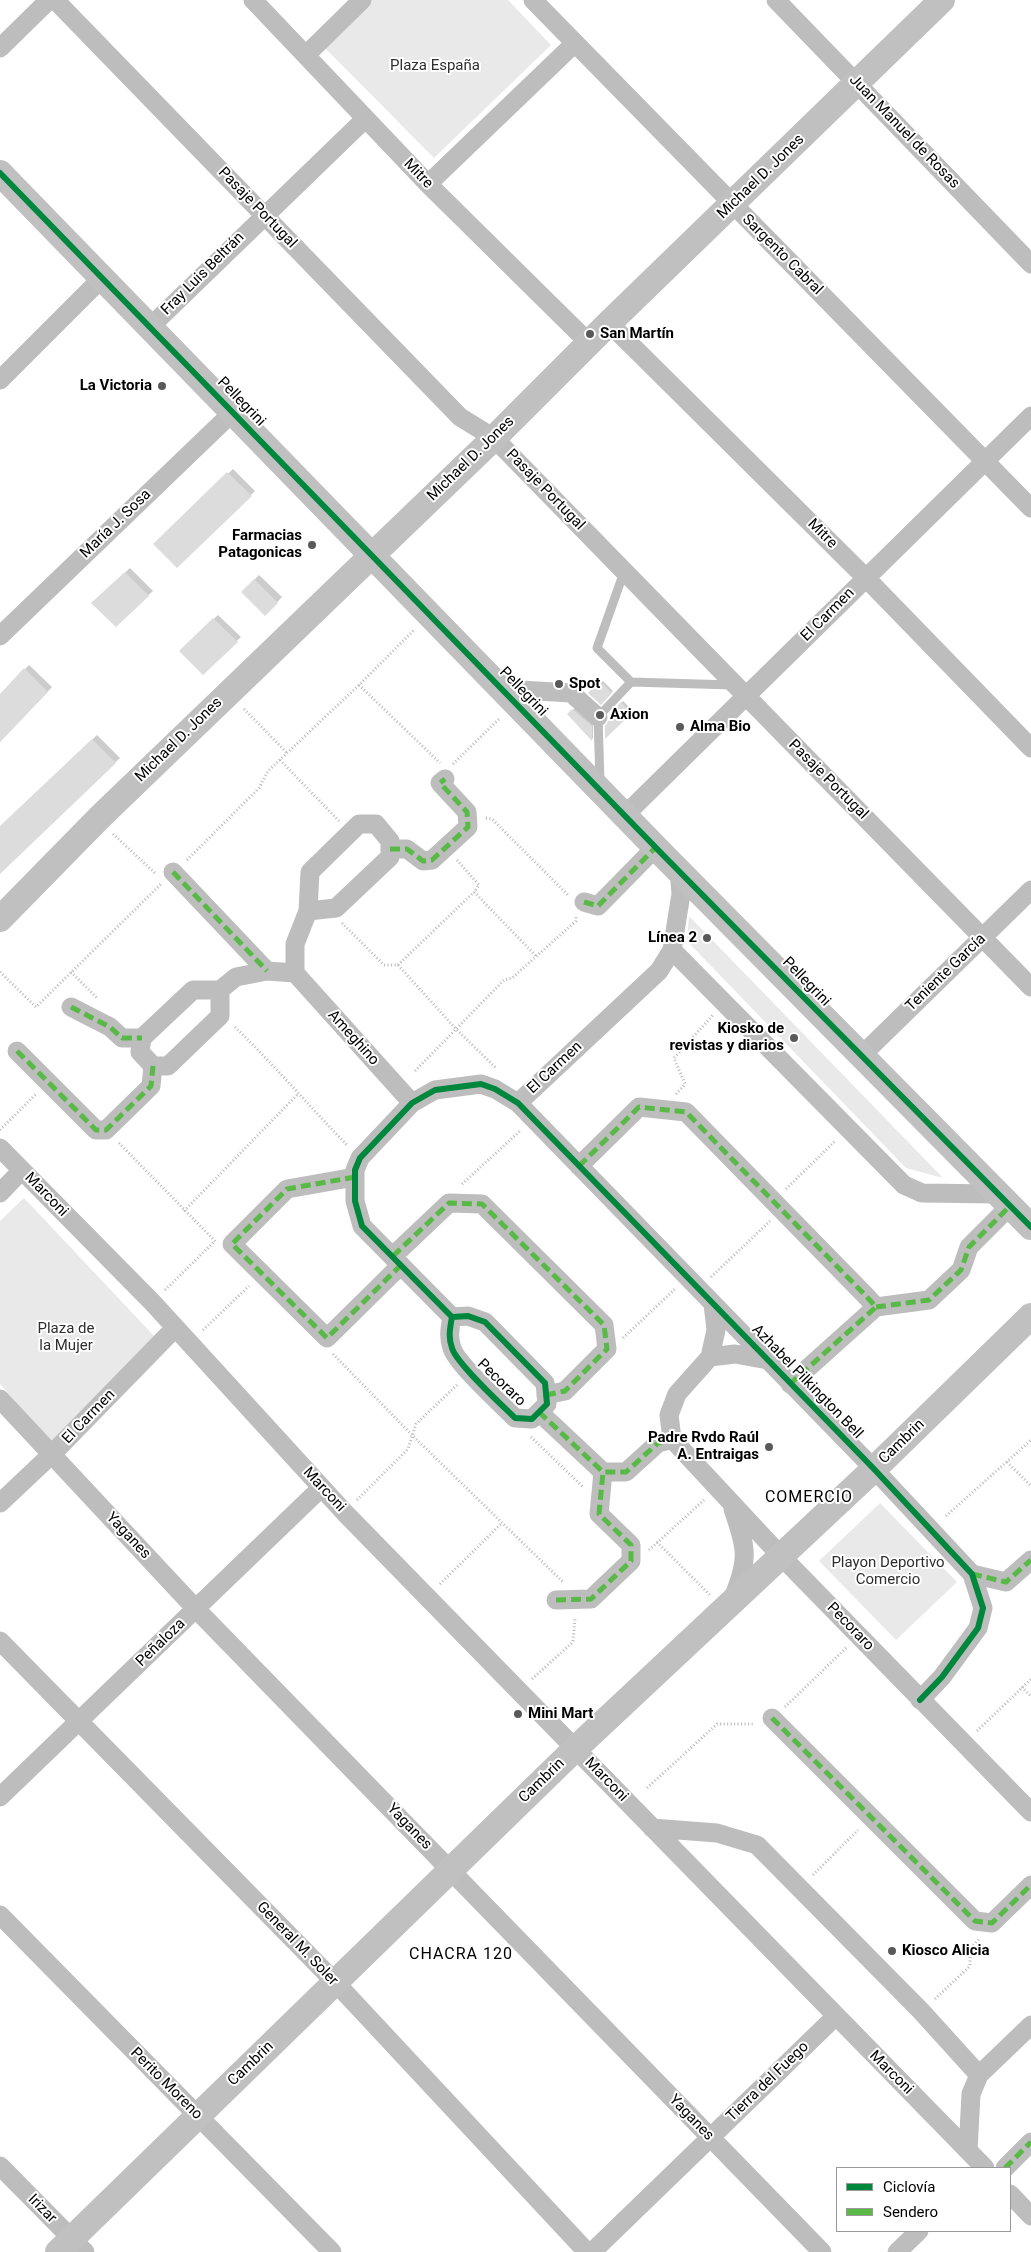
<!DOCTYPE html>
<meta charset="utf-8">
<style>
body{margin:0}
#map{position:relative;width:1031px;height:2252px;overflow:hidden;background:#fff;font-family:Roboto,sans-serif}
canvas{display:block}
.legend{position:absolute;left:836px;top:2167px;width:175px;height:65px;box-sizing:border-box;background:#fff;border:1px solid #999;margin:0;padding:6px 9px;list-style:none;font-size:15px;color:#000}
.legend li{display:flex;align-items:center;gap:10px;height:25px}
.legend b{width:25px;border:1px solid #999}
</style>
<div id="map">
<canvas width="1031" height="2252"></canvas>
<ul class="legend">
<li><b style="height:6px;background:#00873e"></b>Ciclovía</li>
<li><b style="height:6px;background:#58b947"></b>Sendero</li>
</ul>
</div>
<script>
const ctx = document.querySelector('canvas').getContext('2d');
ctx.lineJoin = 'round';
function fillPath(path, color) { ctx.fillStyle = color; ctx.fill(path, 'evenodd'); }
function stroke(path, color, width, dash) { ctx.strokeStyle = color; ctx.lineWidth = width; ctx.lineCap = dash ? 'butt' : 'round'; ctx.setLineDash(dash || []); ctx.stroke(path); }
function drawText(font, color, halo, rows, align = 'center') {
  ctx.font = font + ' Roboto,sans-serif'; ctx.lineWidth = 4; ctx.setLineDash([]); ctx.textBaseline = 'middle'; ctx.strokeStyle = halo; ctx.fillStyle = color; for (const [text, x, y, turn = 0] of rows) {
    ctx.save(); ctx.translate(x, y); ctx.rotate((+turn || 0) * Math.PI / 180); ctx.textAlign = isNaN(turn) ? turn : align; if (halo) ctx.strokeText(text, 0, 0); ctx.fillText(text, 0, 0); ctx.restore();
  }
}
const green = new Path2D(`
 M 365,0 L 508,0 L 551,45 L 434,158 L 321,44 Z
 M 689,916 L 943,1178 L 906,1168 L 687,941 Z
 M 24,1198 L 156,1338 L 53,1444 L 0,1384 L 0,1221 Z
 M 880,1503 L 957,1582 L 896,1640 L 819,1561 Z`);
const shadow = new Path2D(`
 M 233,469 L 255,491 L 218,527 L 154,544 Z
 M 130,568 L 153,591 L 116,625 L 97,598 Z
 M 259,575 L 282,597 L 265,615 L 242,592 Z
 M 218,615 L 241,637 L 203,673 L 180,651 Z
 M 29,665 L 52,687 L 0,742 L 0,696 Z
 M 603,681 L 613,691 L 601,703 L 590,693 Z
 M 623,701 L 633,711 L 606,736 L 610,715 Z
 M 575,708 L 593,724 L 593,739 L 569,714 Z
 M 97,735 L 120,758 L 0,872 L 0,828 Z`);
const building = new Path2D(`
 M 227,472 L 252,496 L 177,568 L 153,544 Z
 M 125,572 L 149,596 L 116,627 L 91,603 Z
 M 254,579 L 278,603 L 265,616 L 241,592 Z
 M 213,618 L 238,642 L 203,675 L 179,651 Z
 M 24,668 L 48,692 L 0,742 L 0,694 Z
 M 600,681 L 612,693 L 601,705 L 588,693 Z
 M 621,702 L 632,713 L 605,739 L 605,726 L 609,720 L 609,715 Z
 M 572,709 L 592,726 L 592,741 L 567,714 Z
 M 92,739 L 116,763 L 0,874 L 0,826 Z`);
const path = new Path2D(`
 M 359,685 L 440,763
 M 244,709 L 287,753
 M 280,760 L 339,821
 M 453,764 L 500,718
 M 486,818 L 492,819 L 568,895
 M 113,834 L 156,874
 M 187,860 L 259,788 L 268,771 L 359,685 L 414,630
 M 457,860 L 479,885 L 474,892 L 537,957
 M 342,923 L 384,965 L 398,965 L 456,1029 L 496,1068
 M 398,965 L 474,892
 M 0,972 L 36,1007 L 161,884
 M 71,972 L 97,998
 M 235,1027 C 274,1065 309,1106 347,1145
 M 415,1071 L 504,980 L 512,978 L 576,921 L 576,917
 M 676,1094 L 685,1084 L 674,1058 L 713,1015
 M 0,1130 L 36,1094
 M 119,1143 L 216,1242
 M 462,1184 L 520,1131
 M 786,1189 L 835,1141
 M 184,1211 L 298,1094
 M 711,1277 L 770,1221
 M 165,1290 L 214,1242
 M 203,1330 L 249,1286
 M 623,1338 L 675,1289
 M 333,1354 L 412,1435 L 563,1582
 M 531,1437 L 584,1488
 M 1007,1462 L 1031,1486
 M 357,1500 L 408,1449 L 416,1424 L 457,1385
 M 946,1516 L 1031,1440
 M 657,1542 L 710,1595
 M 649,1550 L 704,1500
 M 440,1584 L 502,1523
 M 532,1679 L 573,1642 L 575,1618
 M 1022,1687 L 1031,1696
 M 785,1707 L 847,1647
 M 977,1731 L 1031,1679
 M 647,1788 L 717,1724 L 755,1724
 M 813,1875 L 858,1830
 M 935,1999 L 970,1966 L 970,1949 L 979,1939`);
const lane = new Path2D(`
 M 624,572 L 597,648 L 631,682
 M 600,782 L 598,717 L 631,682 L 733,685`);
const street = new Path2D(`
 M 55,0 L 460,417 L 494,438 C 672,622 852,804 1031,987
 M 253,0 L 428,184 L 589,343
 M 533,0 L 1031,508
 M 776,0 L 1031,264
 M 0,48 L 49,0
 M 306,55 L 362,0
 M 428,184 L 575,43
 M 609,323 L 865,577 L 1031,748
 M 150,327 L 365,119
 M 0,380 L 102,278
 M 0,636 L 233,412
 M 503,689 L 571,693 L 598,717
 M 625,815 L 1031,416
 M 390,849 L 407,849 L 423,861 L 432,860 L 468,827 L 467,812 L 440,783 L 445,779
 M 173,872 L 267,971
 M 584,902 L 598,906 L 656,847
 M 672,950 L 904,1185 L 922,1193 L 997,1194
 M 295,973 L 412,1103
 M 220,990 L 220,1016 L 168,1066 L 153,1066 L 140,1052 L 142,1038 L 193,990 L 220,990 L 236,977 L 267,971 L 295,973 L 295,944 L 308,911 L 310,872 L 359,824 L 376,824 L 390,841 L 390,857 L 336,908 L 308,911
 M 71,1007 L 110,1027 L 122,1038 L 142,1038
 M 17,1051 L 96,1130 L 106,1130 L 151,1086 L 153,1066
 M 861,1056 L 1031,890
 M 518,1103 L 659,971 L 672,950 L 681,894 L 679,868
 M 0,1148 L 153,1303 L 345,1513 L 985,2168
 M 579,1166 L 639,1107 L 686,1112 L 866,1296 L 876,1307 L 790,1384
 M 355,1177 L 287,1189 L 232,1244 L 327,1338 L 401,1265
 M 0,1193 L 22,1170
 M 393,1256 L 449,1203 L 482,1204 L 604,1325 L 607,1349 L 565,1391 L 546,1395
 M 876,1307 L 929,1300 L 961,1270 L 969,1247 L 1010,1206
 M 452,1317 C 450,1328 448,1337 452,1348 C 456,1363 501,1404 515,1418 L 532,1419 L 547,1404 L 545,1383 L 485,1322 L 468,1316 L 452,1317 L 362,1226 L 355,1201 L 355,1170 L 360,1158 L 412,1103 L 435,1090 L 481,1084 L 495,1089 L 518,1103 L 874,1469 L 972,1574 L 983,1608 L 978,1628 L 942,1677 L 920,1700
 M 710,1357 L 735,1354 L 768,1360
 M 0,1399 L 196,1609 L 822,2252
 M 539,1412 L 603,1472 L 626,1472 L 658,1443 L 672,1439
 M 672,1439 L 780,1555 L 1031,1812
 M 672,1439 L 669,1415 L 677,1394 L 710,1357 L 716,1330 L 713,1304
 M 0,1503 L 52,1454 L 175,1328
 M 972,1574 L 1006,1582 L 1031,1560
 M 733,1598 C 749,1559 747,1549 733,1509
 M 556,1600 L 591,1599 L 631,1561 L 631,1545 L 599,1514 L 603,1472
 M 0,1641 L 335,1982 L 587,2252
 M 772,1718 L 975,1921 L 992,1923 L 1031,1885
 M 0,1797 L 321,1488
 M 652,1828 L 717,1833 L 757,1845 L 921,2011 L 979,2075
 M 0,1915 L 332,2252
 M 968,2151 L 971,2094 L 979,2075 L 1031,2025
 M 0,2166 L 85,2252
 M 1005,2168 L 1031,2142
 M 1010,2194 L 1031,2216
 M 592,2252 L 836,2016
 M 897,2252 L 919,2231`);
const secondary = new Path2D(`
 M 0,173 L 663,855 L 1031,1227
 M 0,919 L 100,817 L 494,438 L 609,323 L 942,0
 M 58,2252 L 575,1749 L 874,1469 L 1031,1316`);
const quiet = new Path2D(`
 M 390,849 L 407,849 L 423,861 L 432,860 L 468,827 L 467,812 L 440,783 L 445,779
 M 173,872 L 267,971
 M 584,902 L 598,906 L 656,847
 M 71,1007 L 110,1027 L 122,1038 L 142,1038
 M 17,1051 L 96,1130 L 106,1130 L 151,1086 L 153,1066
 M 579,1166 L 639,1107 L 686,1112 L 866,1296 L 876,1307 L 790,1384
 M 355,1177 L 287,1189 L 232,1244 L 327,1338 L 401,1265
 M 393,1256 L 449,1203 L 482,1204 L 604,1325 L 607,1349 L 565,1391 L 546,1395
 M 876,1307 L 929,1300 L 961,1270 L 969,1247 L 1010,1206
 M 539,1412 L 603,1472 L 626,1472 L 658,1443 L 672,1439
 M 972,1574 L 1006,1582 L 1031,1560
 M 556,1600 L 591,1599 L 631,1561 L 631,1545 L 599,1514 L 603,1472
 M 772,1718 L 975,1921 L 992,1923 L 1031,1885
 M 1005,2168 L 1031,2142`);
const cycleway = new Path2D(`
 M 0,173 L 663,855 L 1031,1227
 M 452,1317 C 450,1328 448,1337 452,1348 C 456,1363 501,1404 515,1418 L 532,1419 L 547,1404 L 545,1383 L 485,1322 L 468,1316 L 452,1317 L 362,1226 L 355,1201 L 355,1170 L 360,1158 L 412,1103 L 435,1090 L 481,1084 L 495,1089 L 518,1103 L 874,1469 L 972,1574 L 983,1608 L 978,1628 L 942,1677 L 920,1700`);
const markers = [
 [590,334,5,"#595959"],
 [162,386,5,"#595959"],
 [312,545,5,"#595959"],
 [559,684,5,"#595959"],
 [600,715,5,"#595959"],
 [680,727,5,"#595959"],
 [707,938,5,"#595959"],
 [794,1038,5,"#595959"],
 [769,1447,5,"#595959"],
 [518,1714,5,"#595959"],
 [892,1951,5,"#595959"]
];
const parkNames = [
 ["Plaza España",435,66],
 ["Plaza de",66,1329],
 ["la Mujer",66,1346],
 ["Playon Deportivo",888,1563],
 ["Comercio",888,1580]
];
const streetNames = [
 ["Juan Manuel de Rosas",904,132,46],
 ["Mitre",418,174,46],
 ["Michael D. Jones",761,177,-44],
 ["Pasaje Portugal",257,208,46],
 ["Sargento Cabral",782,255,45],
 ["Fray Luis Beltrán",203,274,-45],
 ["Pellegrini",241,402,46],
 ["Michael D. Jones",471,459,-44],
 ["Pasaje Portugal",545,490,46],
 ["María J. Sosa",116,524,-44],
 ["Mitre",822,534,45],
 ["El Carmen",828,615,-45],
 ["Pellegrini",523,692,46],
 ["Michael D. Jones",179,740,-44],
 ["Pasaje Portugal",828,780,45],
 ["Teniente García",946,973,-44],
 ["Pellegrini",806,982,46],
 ["Ameghino",353,1038,48],
 ["El Carmen",555,1068,-43],
 ["Marconi",46,1195,46],
 ["Azhabel Pilkington Bell",807,1382,46],
 ["Pecoraro",501,1383,44],
 ["El Carmen",89,1417,-46],
 ["Cambrin",902,1442,-44],
 ["Marconi",324,1490,47],
 ["Yaganes",128,1536,47],
 ["Pecoraro",850,1627,46],
 ["Peñaloza",161,1643,-44],
 ["Marconi",606,1780,46],
 ["Cambrin",542,1781,-44],
 ["Yaganes",409,1827,46],
 ["General M. Soler",297,1944,46],
 ["Cambrin",251,2064,-44],
 ["Marconi",891,2073,45],
 ["Tierra del Fuego",768,2082,-44],
 ["Perito Moreno",166,2084,45],
 ["Yaganes",691,2118,46],
 ["Irizar",42,2209,45]
];
const poiNames = [
 ["San Martín",600,334],
 ["La Victoria",152,386,"right"],
 ["Farmacias",302,536,"right"],
 ["Patagonicas",302,553,"right"],
 ["Spot",569,684],
 ["Axion",610,715],
 ["Alma Bio",690,727],
 ["Línea 2",697,938,"right"],
 ["Kiosko de",784,1029,"right"],
 ["revistas y diarios",784,1046,"right"],
 ["Padre Rvdo Raúl",759,1438,"right"],
 ["A. Entraigas",759,1455,"right"],
 ["Mini Mart",528,1714],
 ["Kiosco Alicia",902,1951]
];
const neighbourhoodNames = [
 ["COMERCIO",809,1498],
 ["CHACRA 120",461,1955]
];
fillPath(green, '#e9e9e9');
fillPath(shadow, '#0003');
fillPath(building, '#dcdcdc');
stroke(path, '#b8b8b8', 3, [1, 2.5]);
stroke(lane, '#bdbdbd', 9);
stroke(street, '#bdbdbd', 19);
stroke(secondary, '#c0c0c0', 26);
stroke(quiet, '#58b947', 5, [10, 5]);
stroke(cycleway, '#00873e', 6);
for (const [x, y, r, color] of markers) { const dot = new Path2D(); dot.arc(x, y, r, 0, 2 * Math.PI); ctx.fillStyle = color; ctx.fill(dot); stroke(dot, '#fff', 2); }
drawText('15px', '#2e2e2e', '#fff', parkNames);
drawText('15px', '#000', '#fff', streetNames);
drawText('bold 15px', '#000', '#fff', poiNames, 'left');
ctx.letterSpacing = '1px';
drawText('16px', '#000', '#fff', neighbourhoodNames);
ctx.letterSpacing = '0px';
</script>
